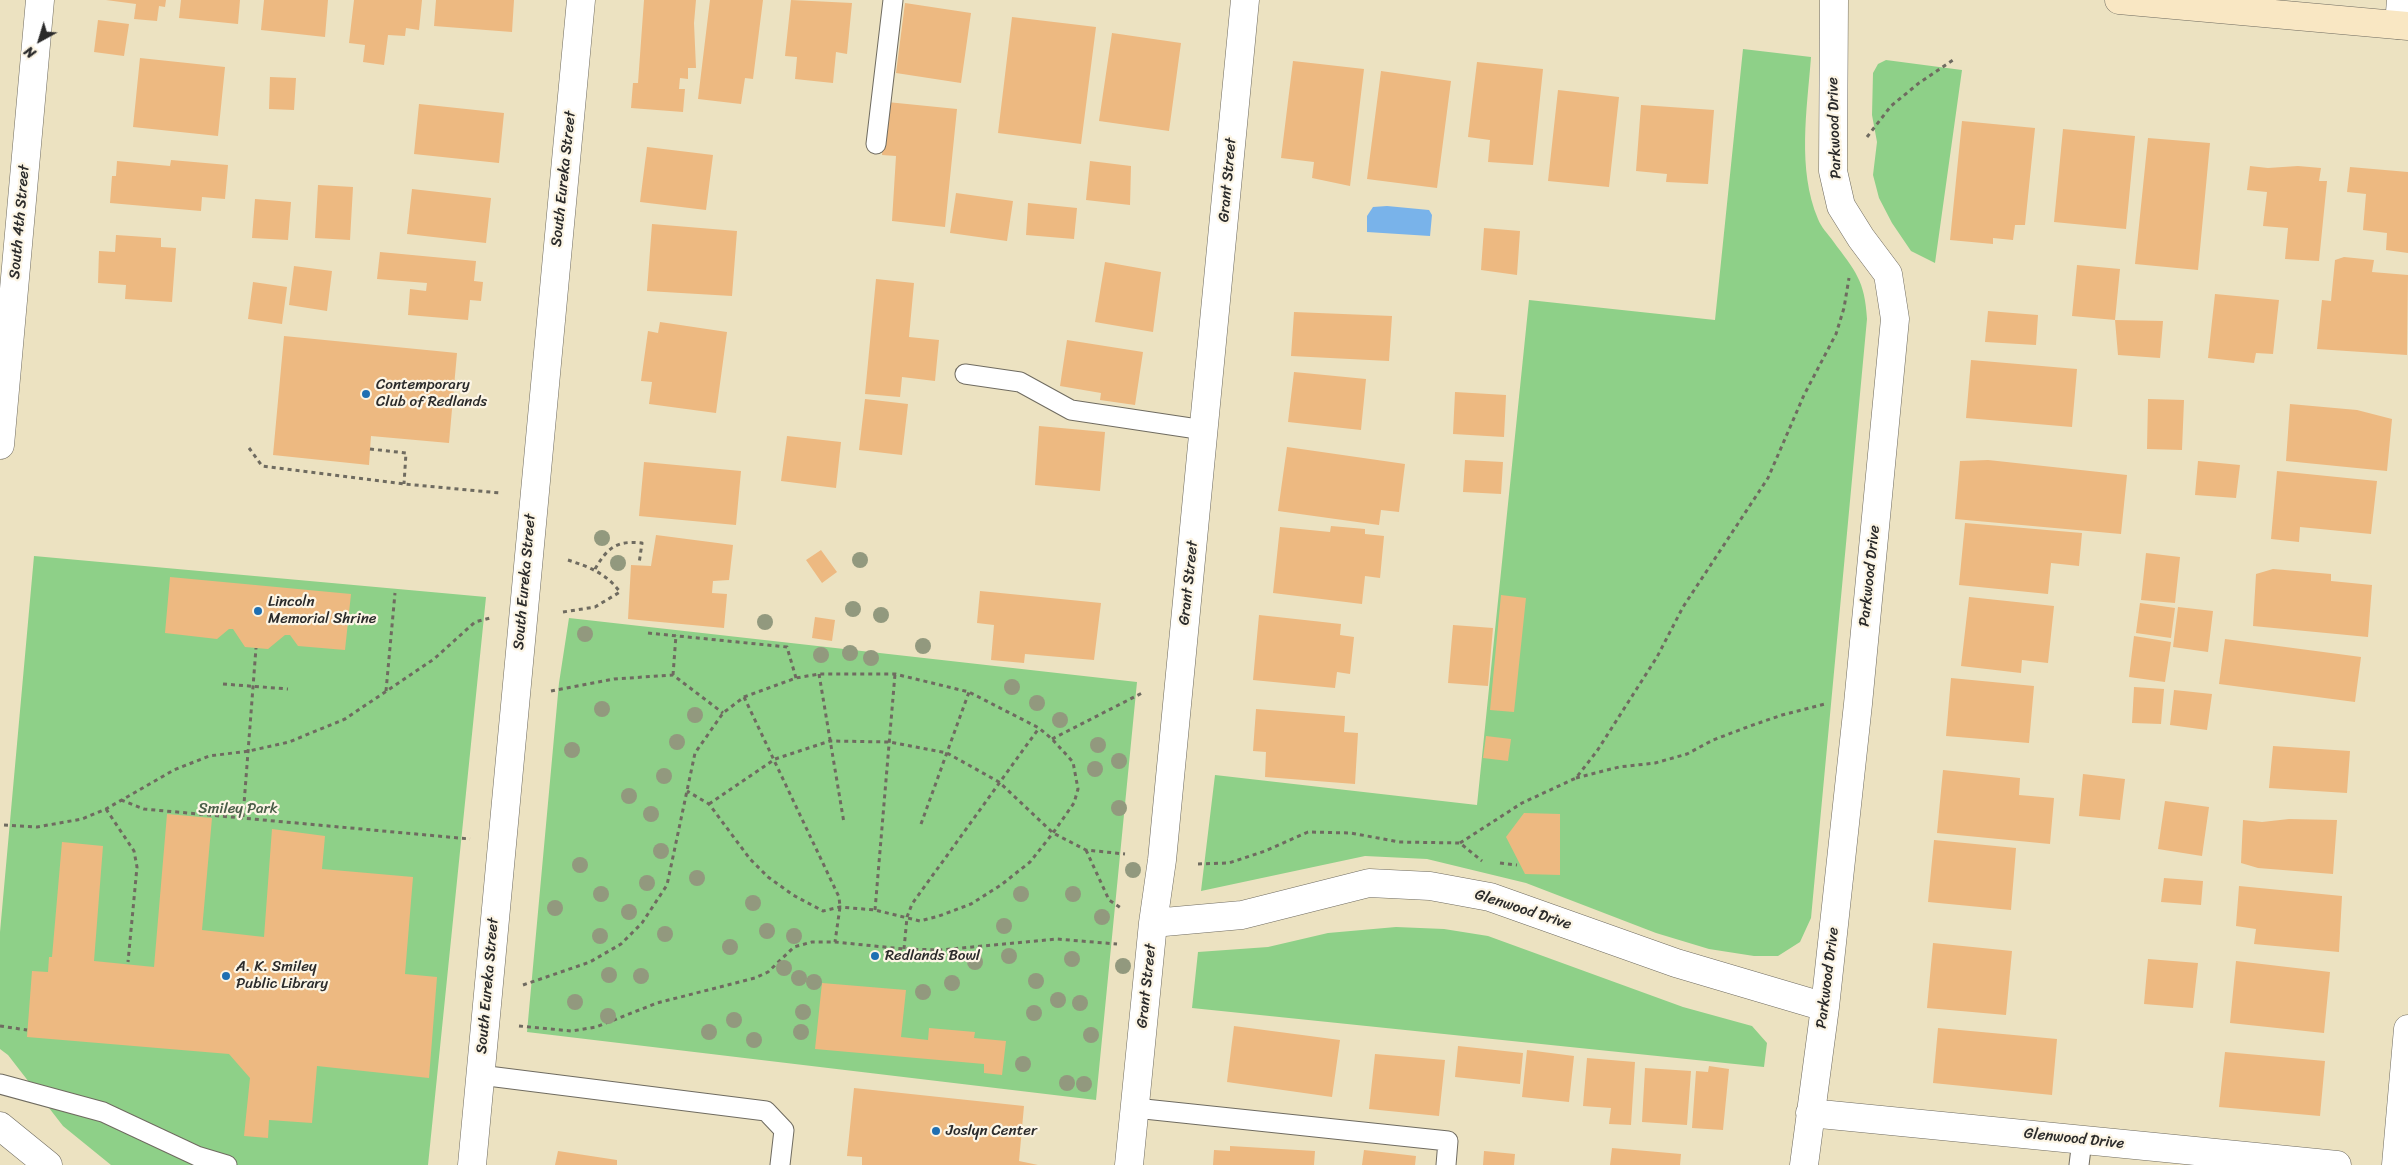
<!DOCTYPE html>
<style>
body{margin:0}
#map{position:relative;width:2408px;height:1165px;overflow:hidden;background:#ece2c1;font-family:Sriracha,sans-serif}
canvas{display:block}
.north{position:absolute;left:15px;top:15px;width:50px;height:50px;-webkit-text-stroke:4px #fcf5e5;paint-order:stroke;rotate:219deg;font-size:14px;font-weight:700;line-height:20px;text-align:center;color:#2b2b2b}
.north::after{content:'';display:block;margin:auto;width:18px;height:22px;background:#2b2b2b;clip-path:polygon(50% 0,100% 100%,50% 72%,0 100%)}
</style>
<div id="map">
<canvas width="2408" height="1165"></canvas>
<div class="north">N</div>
</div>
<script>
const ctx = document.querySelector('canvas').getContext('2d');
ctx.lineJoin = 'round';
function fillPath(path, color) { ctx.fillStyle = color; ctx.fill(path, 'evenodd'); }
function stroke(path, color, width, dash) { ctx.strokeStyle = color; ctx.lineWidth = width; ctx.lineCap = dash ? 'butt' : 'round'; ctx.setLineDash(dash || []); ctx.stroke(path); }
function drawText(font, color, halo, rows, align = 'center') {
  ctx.font = font + ' Sriracha,sans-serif'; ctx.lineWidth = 4.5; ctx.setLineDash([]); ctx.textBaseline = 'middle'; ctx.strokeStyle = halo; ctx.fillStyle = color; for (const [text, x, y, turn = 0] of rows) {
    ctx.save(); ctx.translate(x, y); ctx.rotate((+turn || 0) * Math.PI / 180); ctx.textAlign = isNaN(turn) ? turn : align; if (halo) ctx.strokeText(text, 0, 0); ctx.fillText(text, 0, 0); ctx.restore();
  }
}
const green = new Path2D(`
 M 1743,49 L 1811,57 C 1807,110 1797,169 1818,219 C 1821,227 1828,234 1833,241 C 1855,271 1865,280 1867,319 L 1811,918 L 1800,942 L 1778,956 L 1754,956 L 1709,949 L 1656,933 L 1526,883 L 1427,859 L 1365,856 L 1201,891 L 1215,775 L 1477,805 L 1529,300 L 1715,320 Z
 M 1886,60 L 1962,70 L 1935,263 L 1911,251 L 1892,223 L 1879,198 L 1873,175 L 1877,142 L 1872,115 L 1873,73 L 1878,64 Z
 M 34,556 L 486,597 L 428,1165 L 111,1165 L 63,1126 L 8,1055 L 0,1049 L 0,932 Z
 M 569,618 L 1137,682 L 1096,1100 L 527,1032 L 559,683 Z
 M 1396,927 L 1444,929 L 1488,936 L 1683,1007 L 1752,1026 L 1767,1043 L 1764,1067 L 1192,1008 L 1198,952 L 1268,947 L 1328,933 Z`);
const water = new Path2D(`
 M 1387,206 L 1429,210 L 1432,215 L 1430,236 L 1367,232 L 1367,216 L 1373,207 Z`);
const building = new Path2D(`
 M 106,0 L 166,0 L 165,7 L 159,6 L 157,21 L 134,19 L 136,4 Z
 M 181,0 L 240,0 L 238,24 L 179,18 Z
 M 264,0 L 328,0 L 325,37 L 261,30 Z
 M 354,0 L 422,0 L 419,30 L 406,28 L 405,36 L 388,35 L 384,65 L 363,62 L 365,45 L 349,43 Z
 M 436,0 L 514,0 L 512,32 L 434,26 Z
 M 644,0 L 696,0 L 694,23 L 696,68 L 688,68 L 688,79 L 680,78 L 679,89 L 685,89 L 683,112 L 631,108 L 633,83 L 638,83 Z
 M 710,0 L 763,0 L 753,79 L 745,78 L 741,104 L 698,99 Z
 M 791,0 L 852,3 L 847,54 L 836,52 L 833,83 L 795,79 L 797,57 L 785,56 Z
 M 905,3 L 971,13 L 961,83 L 896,73 Z
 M 1012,17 L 1096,27 L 1081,144 L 998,133 Z
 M 98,20 L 129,24 L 124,56 L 94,52 Z
 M 1112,33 L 1181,43 L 1169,131 L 1099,121 Z
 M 140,58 L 225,67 L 218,136 L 133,127 Z
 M 1293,61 L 1364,69 L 1350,186 L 1312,178 L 1314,162 L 1281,158 Z
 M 1477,62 L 1543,69 L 1533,165 L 1488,162 L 1490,140 L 1468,137 Z
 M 1381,71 L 1451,81 L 1437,188 L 1367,179 Z
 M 270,77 L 296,78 L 294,110 L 269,109 Z
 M 1558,90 L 1619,97 L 1609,187 L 1548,181 Z
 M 887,102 L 957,109 L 945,227 L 892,221 L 896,156 L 882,155 Z
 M 419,104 L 504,113 L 499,163 L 414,154 Z
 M 1641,105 L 1714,110 L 1708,184 L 1666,182 L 1667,174 L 1636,171 Z
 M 1962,121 L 2035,128 L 2025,225 L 2015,225 L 2013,240 L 1993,238 L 1993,244 L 1950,240 Z
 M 2063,129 L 2135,136 L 2126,229 L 2054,222 Z
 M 2148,138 L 2210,143 L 2198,270 L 2135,264 Z
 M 647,147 L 713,155 L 706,210 L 640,202 Z
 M 171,160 L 228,165 L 225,199 L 202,197 L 201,211 L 110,203 L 112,176 L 116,176 L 117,161 L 170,166 Z
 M 1090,161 L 1131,166 L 1130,205 L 1086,200 Z
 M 2250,166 L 2268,168 L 2298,166 L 2321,168 L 2319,181 L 2327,181 L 2319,261 L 2285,259 L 2288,228 L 2263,226 L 2267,192 L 2247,190 Z
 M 2350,167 L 2408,172 L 2408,253 L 2386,250 L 2387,233 L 2363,230 L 2366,194 L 2347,192 Z
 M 318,185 L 353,187 L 350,240 L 315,238 Z
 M 412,189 L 491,198 L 486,243 L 407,234 Z
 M 956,193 L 1013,201 L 1007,241 L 950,233 Z
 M 255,199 L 291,202 L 288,240 L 252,238 Z
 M 1028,203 L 1077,208 L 1074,239 L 1026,235 Z
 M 652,224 L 737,231 L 732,296 L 647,291 Z
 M 1484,228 L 1520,231 L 1517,275 L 1481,270 Z
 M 116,235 L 161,238 L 161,247 L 176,248 L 172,302 L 125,299 L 126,285 L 98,283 L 99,251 L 115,252 Z
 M 380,252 L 476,261 L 474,281 L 483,282 L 481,301 L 470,300 L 468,320 L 408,315 L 410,289 L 426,291 L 427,283 L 377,279 Z
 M 2344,257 L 2374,260 L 2372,272 L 2408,275 L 2407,355 L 2317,349 L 2322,300 L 2331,301 L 2335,260 Z
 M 1105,262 L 1161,272 L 1153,332 L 1095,322 Z
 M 2077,265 L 2120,269 L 2115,320 L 2072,316 Z
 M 294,266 L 332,271 L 327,311 L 289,305 Z
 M 876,279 L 914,283 L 909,337 L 939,340 L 935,381 L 902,377 L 900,397 L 865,394 Z
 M 253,282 L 287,287 L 282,324 L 248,319 Z
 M 2215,294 L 2279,300 L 2273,354 L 2256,353 L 2254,363 L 2208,358 Z
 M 1988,311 L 2038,315 L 2036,345 L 1985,342 Z
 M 1294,312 L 1392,316 L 1389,361 L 1291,356 Z
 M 2115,320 L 2163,321 L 2160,358 L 2118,355 Z
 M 660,322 L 727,332 L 716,413 L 649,404 L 652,382 L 641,381 L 648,331 L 658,333 Z
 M 284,336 L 457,353 L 449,443 L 371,436 L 369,465 L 273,455 Z
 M 1067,340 L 1143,352 L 1135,405 L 1100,400 L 1101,393 L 1060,386 Z
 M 1971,360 L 2077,369 L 2072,427 L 1966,418 Z
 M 1294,372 L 1366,379 L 1361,430 L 1288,422 Z
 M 1455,392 L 1506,395 L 1504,437 L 1453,434 Z
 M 865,399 L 908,404 L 902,455 L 859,450 Z
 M 2148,399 L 2184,400 L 2182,450 L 2147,449 Z
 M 2290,404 L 2357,410 L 2392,419 L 2387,471 L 2286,461 Z
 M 1039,426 L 1105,432 L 1100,491 L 1035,485 Z
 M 787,436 L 841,442 L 836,488 L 781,481 Z
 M 1287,447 L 1405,464 L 1399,512 L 1381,510 L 1379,525 L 1278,511 Z
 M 1465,460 L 1503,462 L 1501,494 L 1463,492 Z
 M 1988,460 L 2127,475 L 2121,534 L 1955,519 L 1960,461 Z
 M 2198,461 L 2240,465 L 2236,498 L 2195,495 Z
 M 644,462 L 741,471 L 736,525 L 639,516 Z
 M 2277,471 L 2377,481 L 2371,534 L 2300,527 L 2299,542 L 2271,539 Z
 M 1965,523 L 2082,533 L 2079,566 L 2051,563 L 2048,594 L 1959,585 Z
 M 1331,526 L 1365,529 L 1365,534 L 1384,536 L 1380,578 L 1365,576 L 1362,604 L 1273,593 L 1280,527 L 1330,532 Z
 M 656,535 L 733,545 L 729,580 L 713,581 L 712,593 L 727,594 L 724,628 L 628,619 L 631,565 L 651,566 Z
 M 821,550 L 837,572 L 822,583 L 806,560 Z
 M 2146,553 L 2180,557 L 2175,603 L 2141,600 Z
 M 2273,569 L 2331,574 L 2331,581 L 2372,585 L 2368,637 L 2253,626 L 2256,574 Z
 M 170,577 L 351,594 L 345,650 L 298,646 L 290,635 L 285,635 L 268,649 L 245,647 L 233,629 L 229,629 L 217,639 L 165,633 Z
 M 980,591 L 1101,603 L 1094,660 L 1025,654 L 1024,663 L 991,660 L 994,625 L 977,623 Z
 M 1501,595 L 1526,598 L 1514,712 L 1490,710 Z
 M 1969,597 L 2054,606 L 2048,663 L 2022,660 L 2021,673 L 1961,666 Z
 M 2140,603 L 2175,608 L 2171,638 L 2136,633 Z
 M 2178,607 L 2213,611 L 2208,652 L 2173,647 Z
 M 1259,615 L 1341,624 L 1340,635 L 1354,637 L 1350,674 L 1337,672 L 1335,688 L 1253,680 Z
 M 815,617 L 835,620 L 832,641 L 812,638 Z
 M 1453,625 L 1493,628 L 1488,686 L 1448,683 Z
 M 2134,636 L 2171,642 L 2165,682 L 2129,677 Z
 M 2225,639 L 2361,657 L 2355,702 L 2219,684 Z
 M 1951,678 L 2034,686 L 2029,743 L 1946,736 Z
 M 2134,687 L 2164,689 L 2161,724 L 2132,723 Z
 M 2174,690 L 2212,694 L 2207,730 L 2170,725 Z
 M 1256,709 L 1345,716 L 1344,732 L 1358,733 L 1355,784 L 1265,777 L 1266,752 L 1253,751 Z
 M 1486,736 L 1511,739 L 1508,761 L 1483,758 Z
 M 2273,746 L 2350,751 L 2347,793 L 2269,788 Z
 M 1943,770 L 2020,778 L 2019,795 L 2054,798 L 2050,844 L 1937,833 Z
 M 2083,774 L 2125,779 L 2120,820 L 2079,816 Z
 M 2165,801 L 2209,807 L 2202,856 L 2158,849 Z
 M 1524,813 L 1560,814 L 1560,875 L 1525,874 L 1506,837 Z
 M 167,814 L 212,818 L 202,930 L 264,937 L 272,829 L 325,836 L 322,869 L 413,877 L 405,974 L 437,977 L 429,1078 L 317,1066 L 312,1123 L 269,1120 L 268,1138 L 244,1136 L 250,1078 L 229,1054 L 27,1037 L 32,971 L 48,972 L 49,957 L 52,957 L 62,842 L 103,846 L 94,961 L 154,967 Z
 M 2289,819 L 2337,820 L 2333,874 L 2258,868 L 2241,863 L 2243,820 L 2262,822 Z
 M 1934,840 L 2016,848 L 2011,910 L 1928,902 Z
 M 2164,878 L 2203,881 L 2201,905 L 2161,902 Z
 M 2239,886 L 2342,896 L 2339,952 L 2254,944 L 2256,929 L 2236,926 Z
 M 1933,943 L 2012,951 L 2006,1015 L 1927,1008 Z
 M 2148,959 L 2198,963 L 2193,1008 L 2144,1004 Z
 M 2236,961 L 2330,972 L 2324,1033 L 2230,1023 Z
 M 822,983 L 906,990 L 901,1037 L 928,1040 L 929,1028 L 975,1032 L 974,1038 L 1006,1041 L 1002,1075 L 984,1073 L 984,1064 L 815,1049 Z
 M 1234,1026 L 1340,1040 L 1332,1097 L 1227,1082 Z
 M 1938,1028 L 2057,1039 L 2052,1095 L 1933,1083 Z
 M 1458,1046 L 1523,1053 L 1520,1084 L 1455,1077 Z
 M 1527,1050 L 1574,1056 L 1569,1102 L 1522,1097 Z
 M 2225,1052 L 2325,1061 L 2320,1116 L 2219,1107 Z
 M 1375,1054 L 1445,1060 L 1439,1116 L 1369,1109 Z
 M 1587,1058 L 1635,1062 L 1631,1125 L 1609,1124 L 1611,1108 L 1583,1106 Z
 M 1709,1066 L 1729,1069 L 1723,1130 L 1692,1128 L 1696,1071 L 1708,1072 Z
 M 1645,1068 L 1691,1071 L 1687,1125 L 1642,1122 Z
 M 854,1088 L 1024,1106 L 1019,1161 L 1038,1165 L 862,1165 L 862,1157 L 847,1156 Z
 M 1230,1146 L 1315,1151 L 1314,1165 L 1213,1165 L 1214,1150 L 1230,1151 Z
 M 1612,1148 L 1681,1154 L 1680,1165 L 1610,1165 Z
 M 1364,1150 L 1416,1156 L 1415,1165 L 1362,1165 Z
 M 558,1151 L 617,1160 L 617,1165 L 555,1165 Z
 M 1484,1151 L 1515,1154 L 1514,1165 L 1483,1165 Z`);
const path = new Path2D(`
 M 1867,137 L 1891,106 L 1919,83 L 1953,60
 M 249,448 L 262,466 L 404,484 L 500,493
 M 370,449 L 406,453 L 404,484
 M 595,569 C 607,548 617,540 642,543 L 639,564
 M 563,612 L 595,607 L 620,592 C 606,573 589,567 568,560
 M 648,633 L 787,647 L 796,678
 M 819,674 L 844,823
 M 673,675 L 676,635
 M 223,684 L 288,689
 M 386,691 L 395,593
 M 551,691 L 614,679 L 673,675 L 723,713
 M 744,697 L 839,897 L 840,907 L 835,942
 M 1052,739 L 1142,693
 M 1576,778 L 1619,767 L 1655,763 L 1687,754 L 1713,740 L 1750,726 L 1782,715 L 1825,704
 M 121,800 L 144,809 L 470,839
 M 709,804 L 775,759 L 830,741 L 890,742 L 947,753 L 999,782 L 1053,833 L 1086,850 L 1125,854
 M 106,809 L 134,851 L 137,867 L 128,962
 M 243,817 L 256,648
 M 921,824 L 969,692
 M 4,825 L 37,827 L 82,819 L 106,809 L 174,770 L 209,756 L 249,751 L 289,742 L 345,719 L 434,659 L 475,622 L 490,618
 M 1460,843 L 1522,803 L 1576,778 L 1597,751 L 1657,657 L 1683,607 L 1768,478 L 1804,395 L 1836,334 L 1844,308 L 1849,278
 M 1086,850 L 1109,900 L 1121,908
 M 1500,863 L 1517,865
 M 1198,864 L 1229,863 L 1265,851 L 1308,832 L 1351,833 L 1399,842 L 1460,843 L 1482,861
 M 875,910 L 895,674
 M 904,949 L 907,917 L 912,904 L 1039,728
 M 523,985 L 590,962 L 621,944 L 642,923 L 667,885 L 695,753 L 723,713 L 744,697 L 796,678 L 819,674 L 895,674 L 969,692 L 1039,728 L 1052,739 L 1073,762 L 1078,789 L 1074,803 L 1053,833 L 1030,862 L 1001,885 L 971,904 L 939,916 L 920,921 L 875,910 L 840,907 L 823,911 L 793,895 L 768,877 L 750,859 L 709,804 L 687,791
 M 0,1026 L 27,1030
 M 519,1026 L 572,1031 L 596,1027 L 657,1003 L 755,978 L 768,972 L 794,947 L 812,942 L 835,942 L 904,949 L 940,950 L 1057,939 L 1117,944`);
const lane = new Path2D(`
 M 876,144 L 893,0
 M 965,374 L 1020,382 L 1071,410 L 1204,430
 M 480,1075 L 766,1111 L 784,1130 L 780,1165
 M 0,1084 L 103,1112 L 197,1156 L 227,1165
 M 1135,1108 L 1448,1141 L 1446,1165
 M 2079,1165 L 2082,1140`);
const street = new Path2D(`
 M 2399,25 L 2401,0
 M 0,445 L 40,0
 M 1153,923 L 1242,915 L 1369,883 L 1430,886 L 1490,897 L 1676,963 L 1825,1007
 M 1810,1113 L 2337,1165
 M 0,1126 L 48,1165
 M 472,1165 L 581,0
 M 1129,1165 L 1153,923 L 1162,860 L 1245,0
 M 1804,1165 L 1825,1007 L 1858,704 L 1895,319 L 1888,274 L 1861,238 L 1841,206 L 1833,171 L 1834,0
 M 2396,1165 L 2408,1029`);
const secondary = new Path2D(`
 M 2119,0 L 2408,26`);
const trees = [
 [602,538],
 [860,560],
 [618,563],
 [853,609],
 [881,615],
 [765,622],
 [585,634],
 [923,646],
 [850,653],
 [821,655],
 [871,658],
 [1012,687],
 [1037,703],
 [602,709],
 [695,715],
 [1060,720],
 [677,742],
 [1098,745],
 [572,750],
 [1119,761],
 [1095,769],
 [664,776],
 [629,796],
 [1119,808],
 [651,814],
 [661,851],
 [580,865],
 [1133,870],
 [697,878],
 [647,883],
 [601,894],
 [1021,894],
 [1073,894],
 [753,903],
 [555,908],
 [629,912],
 [1102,917],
 [1004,926],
 [767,931],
 [665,934],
 [600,936],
 [794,936],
 [730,947],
 [1009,956],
 [1072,959],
 [975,962],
 [1123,966],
 [784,968],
 [609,975],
 [641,976],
 [799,978],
 [1036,981],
 [814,982],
 [952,983],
 [923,992],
 [1058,1000],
 [575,1002],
 [1080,1003],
 [803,1012],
 [1034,1013],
 [608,1016],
 [734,1020],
 [709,1032],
 [801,1032],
 [1091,1035],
 [754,1040],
 [1023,1064],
 [1067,1083],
 [1084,1084]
];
const markers = [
 [366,394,5,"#1f6fb2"],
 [258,611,5,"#1f6fb2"],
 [875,956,5,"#1f6fb2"],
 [226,976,5,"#1f6fb2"],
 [936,1131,5,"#1f6fb2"]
];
const streetNames = [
 ["Parkwood Drive",1835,128,-92],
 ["South Eureka Street",564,179,-84],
 ["Grant Street",1228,180,-85],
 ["South 4th Street",20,222,-85],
 ["Parkwood Drive",1870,576,-84],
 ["South Eureka Street",525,582,-85],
 ["Grant Street",1189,583,-84],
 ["Glenwood Drive",1523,910,18],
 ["Parkwood Drive",1828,978,-83],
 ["South Eureka Street",488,986,-85],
 ["Grant Street",1147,986,-84],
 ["Glenwood Drive",2074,1139,6]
];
const poiNames = [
 ["Contemporary",376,385],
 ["Club of Redlands",376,402],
 ["Lincoln",268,602],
 ["Memorial Shrine",268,619],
 ["Redlands Bowl",885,956],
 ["A. K. Smiley",236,967],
 ["Public Library",236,984],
 ["Joslyn Center",946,1131]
];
const parkNames = [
 ["Smiley Park",238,809]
];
fillPath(green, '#8ed088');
fillPath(water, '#79b3ea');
fillPath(building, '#edb981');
stroke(lane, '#6f6b60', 21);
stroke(street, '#6f6b60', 29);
stroke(secondary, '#6f6b60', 29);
stroke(path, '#6f6b60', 3, [4, 4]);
stroke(lane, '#fff', 19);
stroke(street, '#fff', 28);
stroke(secondary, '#f9e7c3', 28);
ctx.fillStyle = '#92997e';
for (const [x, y] of trees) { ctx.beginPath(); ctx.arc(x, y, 8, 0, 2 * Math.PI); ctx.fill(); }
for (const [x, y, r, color] of markers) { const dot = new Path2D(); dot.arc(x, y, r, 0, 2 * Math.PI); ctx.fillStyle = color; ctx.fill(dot); stroke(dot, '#fcf5e5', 2); }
drawText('15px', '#2b2b2b', '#fcf5e5', streetNames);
drawText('15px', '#2b2b2b', '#fcf5e5', poiNames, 'left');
drawText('15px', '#495d47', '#fcf5e5', parkNames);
</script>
